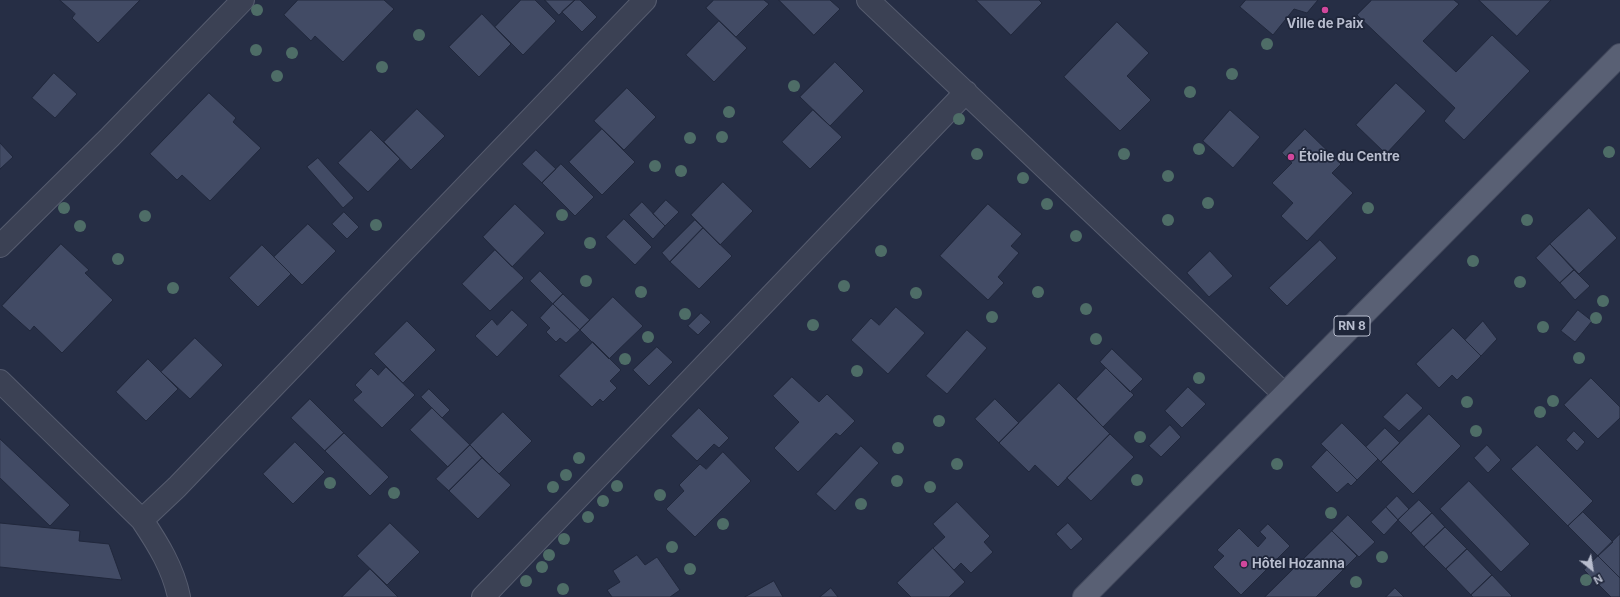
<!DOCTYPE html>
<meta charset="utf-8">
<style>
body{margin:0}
#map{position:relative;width:1620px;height:597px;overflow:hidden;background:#262e45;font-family:Inter,sans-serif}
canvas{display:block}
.north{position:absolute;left:1572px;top:549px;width:40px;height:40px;-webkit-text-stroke:3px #1f263a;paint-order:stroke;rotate:150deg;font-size:11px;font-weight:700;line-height:16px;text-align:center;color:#b8bdce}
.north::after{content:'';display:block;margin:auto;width:14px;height:18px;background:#b8bdce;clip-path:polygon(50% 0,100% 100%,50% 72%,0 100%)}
</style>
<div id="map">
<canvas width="1620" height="597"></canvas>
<div class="north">N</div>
</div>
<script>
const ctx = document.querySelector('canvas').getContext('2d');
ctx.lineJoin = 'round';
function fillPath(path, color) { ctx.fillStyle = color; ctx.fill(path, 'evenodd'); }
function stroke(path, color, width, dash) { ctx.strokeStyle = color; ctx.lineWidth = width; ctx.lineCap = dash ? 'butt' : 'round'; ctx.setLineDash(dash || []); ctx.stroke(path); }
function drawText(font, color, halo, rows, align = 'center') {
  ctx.font = font + ' Inter,sans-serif'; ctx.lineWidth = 3.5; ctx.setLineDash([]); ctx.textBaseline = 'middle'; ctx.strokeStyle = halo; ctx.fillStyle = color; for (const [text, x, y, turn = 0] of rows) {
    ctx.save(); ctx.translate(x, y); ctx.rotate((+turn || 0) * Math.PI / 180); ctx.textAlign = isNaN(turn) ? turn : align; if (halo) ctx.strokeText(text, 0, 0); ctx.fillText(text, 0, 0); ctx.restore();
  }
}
const building = new Path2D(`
 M 60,0 L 140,0 L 98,43 L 72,18 L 75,14 Z
 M 298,0 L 384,0 L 394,9 L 343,62 L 315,36 L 311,41 L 284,15 Z
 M 521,0 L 535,0 L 556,21 L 523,55 L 495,27 Z
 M 545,0 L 575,0 L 559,15 Z
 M 575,0 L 580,0 L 597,17 L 582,32 L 562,12 Z
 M 714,0 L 764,0 L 769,4 L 736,37 L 706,8 Z
 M 779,0 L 830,0 L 840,9 L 814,35 Z
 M 976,0 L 1039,0 L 1042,3 L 1011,35 Z
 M 1246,0 L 1318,0 L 1307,13 L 1294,9 L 1273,35 L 1240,7 Z
 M 1372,0 L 1454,0 L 1459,4 L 1423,41 L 1456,72 L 1492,35 L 1530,71 L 1464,140 L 1444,121 L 1455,108 L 1357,15 Z
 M 1479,0 L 1551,0 L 1517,36 Z
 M 482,14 L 511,44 L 479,77 L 449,47 Z
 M 719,21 L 747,48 L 714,82 L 686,55 Z
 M 1117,22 L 1149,53 L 1127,76 L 1151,100 L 1120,131 L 1064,77 Z
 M 835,62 L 864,91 L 830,126 L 800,97 Z
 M 54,73 L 77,94 L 55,118 L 32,98 Z
 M 1396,83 L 1426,111 L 1386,154 L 1356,125 Z
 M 627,88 L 656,117 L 624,150 L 594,121 Z
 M 209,93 L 236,118 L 233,122 L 261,148 L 210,201 L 182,175 L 177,180 L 150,154 Z
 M 417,109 L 445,136 L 411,170 L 384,142 Z
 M 813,110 L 842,137 L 810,169 L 782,142 Z
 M 1230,110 L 1260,137 L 1233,168 L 1203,141 Z
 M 602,129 L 635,162 L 602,195 L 569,162 Z
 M 1305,129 L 1341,164 L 1332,173 L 1353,193 L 1307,241 L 1281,216 L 1293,203 L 1272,183 L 1292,163 L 1282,153 Z
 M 371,130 L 400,159 L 368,192 L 338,163 Z
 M 0,143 L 13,157 L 0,169 Z
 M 536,150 L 556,169 L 542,183 L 522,164 Z
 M 318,158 L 354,198 L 343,208 L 307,167 Z
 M 561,164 L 594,197 L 575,216 L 542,183 Z
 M 723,182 L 753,211 L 720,245 L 691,215 Z
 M 666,200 L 679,212 L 665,226 L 653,214 Z
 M 642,202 L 665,226 L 653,239 L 629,215 Z
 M 515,204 L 545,233 L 512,267 L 483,237 Z
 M 988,204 L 1022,234 L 1011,246 L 1019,253 L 998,277 L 1004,283 L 988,300 L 940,256 Z
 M 1589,208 L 1617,238 L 1579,274 L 1550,244 Z
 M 344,212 L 359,227 L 347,239 L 332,224 Z
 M 624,219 L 652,247 L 635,265 L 606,237 Z
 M 695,220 L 703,228 L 670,262 L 662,253 Z
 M 308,224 L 336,251 L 302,285 L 274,257 Z
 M 703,228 L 732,256 L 699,289 L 670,262 Z
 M 1320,240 L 1337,258 L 1287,306 L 1269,288 Z
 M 61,244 L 89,270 L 85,273 L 113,300 L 62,353 L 34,326 L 30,331 L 2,306 Z
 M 1550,244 L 1574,270 L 1560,283 L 1536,258 Z
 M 262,245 L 291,274 L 258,307 L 229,278 Z
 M 495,250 L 524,278 L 490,311 L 462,284 Z
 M 1210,251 L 1233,276 L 1209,297 L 1187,273 Z
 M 1574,270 L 1590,286 L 1575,300 L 1560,283 Z
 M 540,271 L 563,294 L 553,304 L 530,281 Z
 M 563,294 L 590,320 L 580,330 L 553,304 Z
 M 613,297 L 643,326 L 609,359 L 580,330 Z
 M 553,304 L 580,330 L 566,343 L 560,338 L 556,342 L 546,332 L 550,328 L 540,318 Z
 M 896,307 L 925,333 L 888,374 L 851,340 L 871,318 L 879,325 Z
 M 512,310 L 528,325 L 497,357 L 475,336 L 492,319 L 497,325 Z
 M 1578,310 L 1592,321 L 1575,342 L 1561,331 Z
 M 701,313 L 711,322 L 698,335 L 688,326 Z
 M 407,321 L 436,350 L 403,383 L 374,354 Z
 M 1483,321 L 1497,339 L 1481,356 L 1465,340 Z
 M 1453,328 L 1481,356 L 1457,380 L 1452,375 L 1439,388 L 1416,364 Z
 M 967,330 L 987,348 L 947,394 L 926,376 Z
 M 195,338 L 223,365 L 190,399 L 161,372 Z
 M 593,342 L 621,370 L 610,381 L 617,388 L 603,402 L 600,399 L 592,407 L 559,376 Z
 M 657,347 L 673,362 L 649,386 L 633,370 Z
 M 1112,349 L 1143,379 L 1130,392 L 1100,362 Z
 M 148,359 L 178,389 L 146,421 L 116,392 Z
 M 386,367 L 415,395 L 382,428 L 353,400 L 362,392 L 355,385 L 371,368 L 378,375 Z
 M 1106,368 L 1134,395 L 1103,427 L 1076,399 Z
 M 792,377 L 819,402 L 827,394 L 855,421 L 840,436 L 836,433 L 798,472 L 774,448 L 799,422 L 773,396 Z
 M 1591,378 L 1620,407 L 1620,418 L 1598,439 L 1564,405 Z
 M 1059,383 L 1110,434 L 1058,487 L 1035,465 L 1029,472 L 999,443 Z
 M 1188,387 L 1206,404 L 1182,428 L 1165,411 Z
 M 429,389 L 450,410 L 442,418 L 421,397 Z
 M 1407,393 L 1423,408 L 1399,431 L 1383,417 Z
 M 310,399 L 344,433 L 325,451 L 291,418 Z
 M 995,399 L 1019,423 L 999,443 L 975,419 Z
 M 432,408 L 470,445 L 448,467 L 410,430 Z
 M 699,408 L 729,438 L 719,448 L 714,444 L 697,461 L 671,436 Z
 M 503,412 L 532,441 L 499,474 L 470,445 Z
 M 1429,414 L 1461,446 L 1413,494 L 1381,462 Z
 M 1342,423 L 1378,459 L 1357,480 L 1321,444 Z
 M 1170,425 L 1181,437 L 1161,457 L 1149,446 Z
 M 1385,428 L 1400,443 L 1381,462 L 1366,447 Z
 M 1574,431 L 1585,442 L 1577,451 L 1566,440 Z
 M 344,433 L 389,477 L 370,496 L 325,451 Z
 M 1110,434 L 1134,457 L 1091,501 L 1067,478 Z
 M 0,439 L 70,505 L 50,526 L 0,478 Z
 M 295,442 L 325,472 L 293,504 L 263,474 Z
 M 470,445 L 482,458 L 449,491 L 436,479 Z
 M 1487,445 L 1501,460 L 1488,473 L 1474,458 Z
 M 1537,445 L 1593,501 L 1568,526 L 1511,469 Z
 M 861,446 L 879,463 L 835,511 L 816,494 Z
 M 1327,450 L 1357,480 L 1351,486 L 1348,483 L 1337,493 L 1311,467 Z
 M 723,452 L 751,481 L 695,537 L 666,509 L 684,491 L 679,485 L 700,464 L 706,469 Z
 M 482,458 L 511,485 L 478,519 L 449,491 Z
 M 1469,481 L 1530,544 L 1501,572 L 1440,509 Z
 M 1397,496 L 1409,509 L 1398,520 L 1386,507 Z
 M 1419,500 L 1432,513 L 1411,533 L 1398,520 Z
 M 957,502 L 990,536 L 984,542 L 993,552 L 971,573 L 961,563 L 954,570 L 933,548 L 945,537 L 933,524 Z
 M 1386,507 L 1398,520 L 1384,535 L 1371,522 Z
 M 1583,512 L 1613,542 L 1598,556 L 1568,526 Z
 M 1432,513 L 1445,527 L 1424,547 L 1411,533 Z
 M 1348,515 L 1375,542 L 1359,557 L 1332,531 Z
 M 0,523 L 80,531 L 79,541 L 109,544 L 122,580 L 0,567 Z
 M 390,523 L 420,552 L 387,585 L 357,556 Z
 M 1068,523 L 1083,539 L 1071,550 L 1056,534 Z
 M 1268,524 L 1290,546 L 1241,595 L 1213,567 L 1224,556 L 1217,550 L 1239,528 L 1258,547 L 1266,538 L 1260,532 Z
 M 1445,527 L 1467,549 L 1446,569 L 1424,547 Z
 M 1332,531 L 1357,556 L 1316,597 L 1265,597 Z
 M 1620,534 L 1620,578 L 1598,556 Z
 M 933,548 L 965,582 L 949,597 L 911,597 L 897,583 Z
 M 1467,549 L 1492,575 L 1471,595 L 1446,569 Z
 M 637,555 L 645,565 L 657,557 L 680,590 L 670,597 L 612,597 L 607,590 L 620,582 L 613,571 Z
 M 1598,556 L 1620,578 L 1620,597 L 1611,597 L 1584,570 Z
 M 370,569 L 398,597 L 342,597 Z
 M 1492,575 L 1512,596 L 1511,597 L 1473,597 L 1471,595 Z
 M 774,581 L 783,597 L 745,597 Z
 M 831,588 L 838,597 L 820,597 Z
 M 1395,588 L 1404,597 L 1386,597 Z`);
const minor = new Path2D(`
 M 868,0 L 1284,394
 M 0,246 L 110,137 L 243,0
 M 0,381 L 142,520 C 158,544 173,568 179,597
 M 142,520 L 177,487 L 645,0
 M 483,597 L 966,92`);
const primary = new Path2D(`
 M 1084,597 L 1620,55`);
const trees = [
 [257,10],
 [419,35],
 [1267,44],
 [256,50],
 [292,53],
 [382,67],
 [1232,74],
 [277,76],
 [794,86],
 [1190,92],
 [729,112],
 [959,119],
 [722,137],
 [690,138],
 [1199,149],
 [1609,152],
 [977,154],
 [1124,154],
 [655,166],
 [681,171],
 [1168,176],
 [1023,178],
 [1208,203],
 [1047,204],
 [64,208],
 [1368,208],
 [562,215],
 [145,216],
 [1168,220],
 [1527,220],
 [376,225],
 [80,226],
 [1076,236],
 [590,243],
 [881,251],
 [118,259],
 [1473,261],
 [586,281],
 [1520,282],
 [844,286],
 [173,288],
 [641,292],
 [1038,292],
 [916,293],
 [1603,301],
 [1086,309],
 [685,314],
 [992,317],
 [1596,318],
 [813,325],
 [1543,327],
 [648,337],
 [1096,339],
 [1579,358],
 [625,359],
 [857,371],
 [1199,378],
 [1553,401],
 [1467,402],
 [1540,412],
 [939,421],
 [1476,431],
 [1140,437],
 [898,448],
 [579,458],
 [957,464],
 [1277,464],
 [566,475],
 [1137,480],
 [897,481],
 [330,483],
 [617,486],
 [553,487],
 [930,487],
 [394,493],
 [660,495],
 [603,501],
 [861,504],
 [1331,513],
 [588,517],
 [723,524],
 [564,539],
 [672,547],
 [549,555],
 [1382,557],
 [542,567],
 [690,569],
 [1586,580],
 [526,581],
 [1356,582],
 [563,589]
];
const markers = [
 [1325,10,4,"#d1479c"],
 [1291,157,4,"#d1479c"],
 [1244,564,4,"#d1479c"]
];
const shields = [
 [1352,326,36]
];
const shieldNames = [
 ["RN 8",1352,326]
];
const poiNames = [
 ["Ville de Paix",1325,24,"center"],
 ["Étoile du Centre",1299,157],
 ["Hôtel Hozanna",1252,564]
];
fillPath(building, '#424b65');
stroke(building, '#21283c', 1);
stroke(minor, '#565c6f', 24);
stroke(primary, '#444a5e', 24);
stroke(minor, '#3b4154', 22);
stroke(primary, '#596074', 22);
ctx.fillStyle = '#4e6d67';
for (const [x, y] of trees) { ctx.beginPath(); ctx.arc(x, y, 6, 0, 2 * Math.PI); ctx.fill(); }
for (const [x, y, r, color] of markers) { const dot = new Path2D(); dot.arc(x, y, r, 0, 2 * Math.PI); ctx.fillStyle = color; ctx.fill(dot); stroke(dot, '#1f263a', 1.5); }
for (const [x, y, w] of shields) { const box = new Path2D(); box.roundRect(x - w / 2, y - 10, w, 20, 3); ctx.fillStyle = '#1f263a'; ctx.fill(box); stroke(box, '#b8bdce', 1); }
drawText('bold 12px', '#b8bdce', null, shieldNames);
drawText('bold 13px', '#b8bdce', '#1f263a', poiNames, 'left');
</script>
